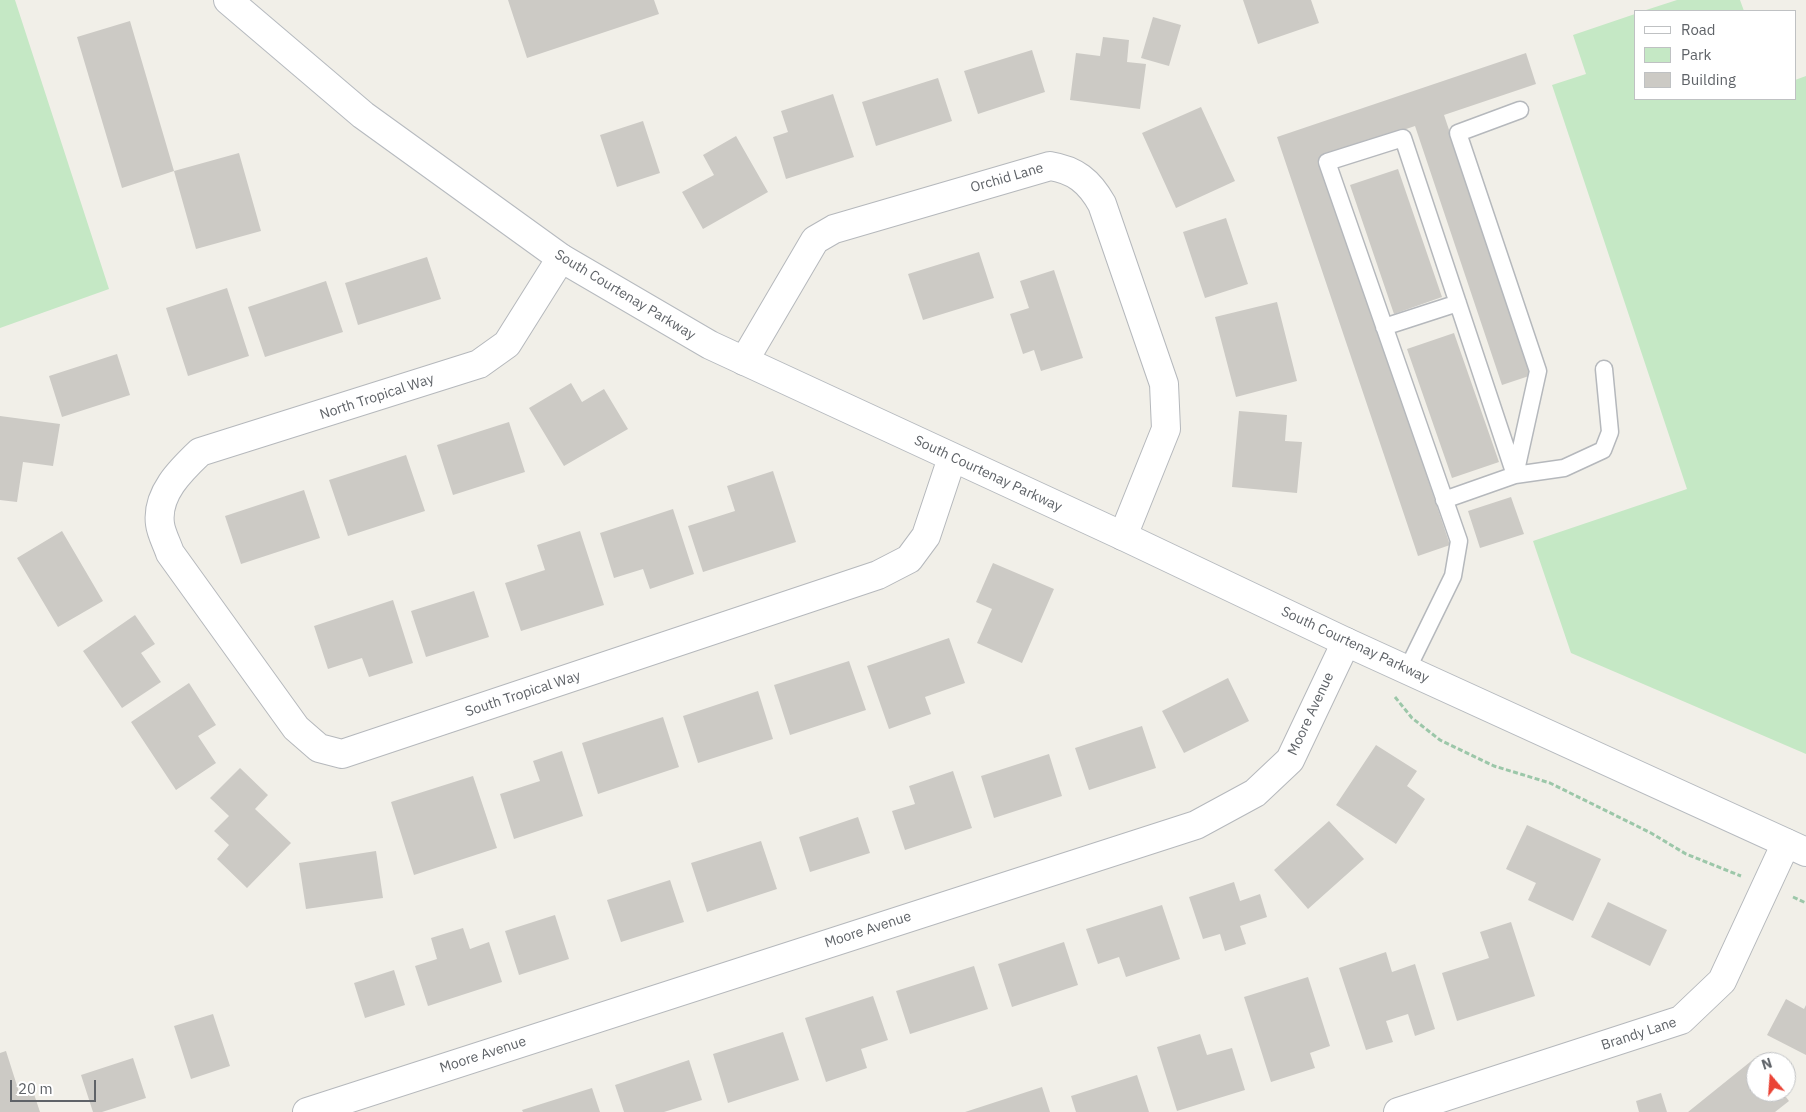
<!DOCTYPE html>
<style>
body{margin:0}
#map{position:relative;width:1806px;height:1112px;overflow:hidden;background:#f1efe8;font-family:"IBM Plex Sans",sans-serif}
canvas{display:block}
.legend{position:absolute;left:1634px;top:10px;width:162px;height:90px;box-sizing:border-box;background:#fff;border:1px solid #bfc1c3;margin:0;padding:6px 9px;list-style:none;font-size:15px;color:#5f6368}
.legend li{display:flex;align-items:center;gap:10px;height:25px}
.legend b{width:25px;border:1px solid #bfc1c3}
.north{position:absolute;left:1746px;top:1052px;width:50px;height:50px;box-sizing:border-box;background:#fff;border:1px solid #bfc1c3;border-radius:50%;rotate:342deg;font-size:14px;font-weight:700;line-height:20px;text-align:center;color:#5f6368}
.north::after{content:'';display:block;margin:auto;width:18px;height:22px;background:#ea4335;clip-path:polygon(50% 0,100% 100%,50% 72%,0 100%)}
.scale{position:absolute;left:10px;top:1080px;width:86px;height:22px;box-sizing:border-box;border:2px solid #5f6368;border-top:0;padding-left:6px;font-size:15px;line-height:18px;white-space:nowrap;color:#5f6368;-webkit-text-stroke:4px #fff;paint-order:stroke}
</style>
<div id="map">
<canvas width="1806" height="1112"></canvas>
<ul class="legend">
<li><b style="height:6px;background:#fff"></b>Road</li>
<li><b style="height:14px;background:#c5e8c5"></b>Park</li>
<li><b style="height:14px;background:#cccac5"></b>Building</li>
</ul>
<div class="north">N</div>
<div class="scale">20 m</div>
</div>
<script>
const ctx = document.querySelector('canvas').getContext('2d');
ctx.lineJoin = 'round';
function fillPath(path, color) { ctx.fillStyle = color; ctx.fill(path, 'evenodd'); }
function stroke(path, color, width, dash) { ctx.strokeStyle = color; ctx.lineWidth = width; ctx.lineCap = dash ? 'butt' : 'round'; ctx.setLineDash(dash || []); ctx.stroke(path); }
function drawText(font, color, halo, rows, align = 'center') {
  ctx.font = font + ' "IBM Plex Sans",sans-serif'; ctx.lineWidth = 4; ctx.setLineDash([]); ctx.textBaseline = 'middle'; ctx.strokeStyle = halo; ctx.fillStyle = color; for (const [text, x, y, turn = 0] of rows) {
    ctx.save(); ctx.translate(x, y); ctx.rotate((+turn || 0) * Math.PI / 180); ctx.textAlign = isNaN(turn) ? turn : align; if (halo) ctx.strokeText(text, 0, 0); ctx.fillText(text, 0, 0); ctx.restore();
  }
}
const green = new Path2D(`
 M 0,0 L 15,0 L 109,289 L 0,328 Z
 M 1677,0 L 1740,0 L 1744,11 L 1643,11 Z
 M 1635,14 L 1635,99 L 1795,99 L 1795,80 L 1806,76 L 1806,754 L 1571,653 L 1533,541 L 1687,489 L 1552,85 L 1586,74 L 1573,35 Z`);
const building = new Path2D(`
 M 508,0 L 654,0 L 659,14 L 527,58 Z
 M 1243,0 L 1311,0 L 1319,23 L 1258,44 Z
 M 1153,17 L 1181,25 L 1169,66 L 1141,58 Z
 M 130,21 L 174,171 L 122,188 L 77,37 Z
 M 1103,37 L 1129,40 L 1127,62 L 1146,64 L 1140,109 L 1070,100 L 1076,53 L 1100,56 Z
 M 1032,50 L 1045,92 L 978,114 L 964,71 Z
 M 1526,53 L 1536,84 L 1444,115 L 1532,375 L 1502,385 L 1415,126 L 1320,158 L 1450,545 L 1418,556 L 1277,137 Z
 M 938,78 L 952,121 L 876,146 L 862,102 Z
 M 833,94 L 854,157 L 786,179 L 773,137 L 788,132 L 781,111 Z
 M 1201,107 L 1235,181 L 1176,208 L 1142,133 Z
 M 643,121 L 660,173 L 617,187 L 600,135 Z
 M 736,136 L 768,192 L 703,229 L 682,192 L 714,175 L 703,155 Z
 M 239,153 L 261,231 L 196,249 L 174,171 Z
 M 1398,169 L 1442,297 L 1394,314 L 1350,185 Z
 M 1226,218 L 1248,284 L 1205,298 L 1183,232 Z
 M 979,252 L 994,298 L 923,320 L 908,274 Z
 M 427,257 L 441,299 L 358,325 L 345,283 Z
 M 1054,270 L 1083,358 L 1041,371 L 1034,350 L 1023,354 L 1010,314 L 1029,308 L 1020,281 Z
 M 326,281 L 343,332 L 265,357 L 248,307 Z
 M 227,288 L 249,356 L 188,376 L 166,308 Z
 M 1277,302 L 1297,381 L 1236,397 L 1215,317 Z
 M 1454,333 L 1499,462 L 1452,478 L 1407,349 Z
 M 117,354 L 130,395 L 62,417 L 49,376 Z
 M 571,383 L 582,402 L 604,389 L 628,429 L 564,466 L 529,408 Z
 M 1239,411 L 1287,415 L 1285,441 L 1302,442 L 1297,493 L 1232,487 Z
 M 0,416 L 60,424 L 53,466 L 23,462 L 17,502 L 0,500 Z
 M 509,422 L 525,472 L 453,495 L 437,445 Z
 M 406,455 L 425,511 L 348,536 L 329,480 Z
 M 773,471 L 796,542 L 703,572 L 688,526 L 735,511 L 727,486 Z
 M 304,490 L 320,538 L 241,564 L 225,516 Z
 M 1511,497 L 1524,534 L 1480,548 L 1468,511 Z
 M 673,509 L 694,574 L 650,589 L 643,569 L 614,578 L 600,533 Z
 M 62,531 L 103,601 L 58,627 L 17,558 Z
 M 580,531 L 604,605 L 521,631 L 505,583 L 545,570 L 537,545 Z
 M 993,563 L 1054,589 L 1022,663 L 977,643 L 992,609 L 976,602 Z
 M 474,591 L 489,637 L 426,657 L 411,611 Z
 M 393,600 L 413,663 L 369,677 L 362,658 L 328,669 L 314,626 Z
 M 135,615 L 155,644 L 141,653 L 161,682 L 122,708 L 83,651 Z
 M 949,638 L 965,683 L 925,697 L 931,714 L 889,729 L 867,666 Z
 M 849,661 L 866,710 L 790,735 L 774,685 Z
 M 1228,678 L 1249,721 L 1184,753 L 1162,711 Z
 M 189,683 L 216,725 L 198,736 L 216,763 L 176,790 L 131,722 Z
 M 758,691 L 773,739 L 698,763 L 683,716 Z
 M 663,717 L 679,767 L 598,794 L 582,743 Z
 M 1142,726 L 1156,768 L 1089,790 L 1075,748 Z
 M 1376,745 L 1417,771 L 1407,786 L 1425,799 L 1396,844 L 1336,805 Z
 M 562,751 L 583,816 L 514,839 L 500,794 L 540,781 L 533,761 Z
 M 1049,754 L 1062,796 L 994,818 L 981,776 Z
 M 240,768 L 268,795 L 255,809 L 291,843 L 247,888 L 217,859 L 229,845 L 214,831 L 229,816 L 210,798 Z
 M 953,771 L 972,828 L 905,850 L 892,811 L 915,804 L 909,786 Z
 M 473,776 L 497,848 L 414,875 L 391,802 Z
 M 858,817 L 870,853 L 810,872 L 799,837 Z
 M 1329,821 L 1364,859 L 1308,909 L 1274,870 Z
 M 1527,825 L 1601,859 L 1573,921 L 1528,900 L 1536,883 L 1506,869 Z
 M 761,841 L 777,889 L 707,912 L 691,863 Z
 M 376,851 L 383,898 L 306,909 L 299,863 Z
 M 670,880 L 684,922 L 621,942 L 607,900 Z
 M 1234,882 L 1240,901 L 1260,894 L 1267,917 L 1240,926 L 1246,944 L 1225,951 L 1220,934 L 1203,939 L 1189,897 Z
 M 1608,902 L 1667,930 L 1650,966 L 1591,937 Z
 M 1162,905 L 1180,959 L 1126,977 L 1119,957 L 1098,964 L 1086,929 Z
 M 555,915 L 569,959 L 519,975 L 505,931 Z
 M 1511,922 L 1535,996 L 1457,1021 L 1442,973 L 1489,958 L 1480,932 Z
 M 463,928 L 470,949 L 489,942 L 502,982 L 428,1006 L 415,966 L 437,959 L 431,938 Z
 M 1064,942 L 1078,985 L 1012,1007 L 998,964 Z
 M 1386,952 L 1392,972 L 1415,964 L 1435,1029 L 1415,1036 L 1408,1014 L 1386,1021 L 1393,1042 L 1366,1050 L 1339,968 Z
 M 974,966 L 988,1009 L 910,1034 L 896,991 Z
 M 394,970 L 405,1005 L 365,1018 L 354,983 Z
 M 1308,977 L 1330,1046 L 1310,1053 L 1315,1068 L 1271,1082 L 1244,997 Z
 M 873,996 L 888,1040 L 861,1049 L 867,1068 L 826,1082 L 805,1018 Z
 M 1786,999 L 1804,1009 L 1806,1005 L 1806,1055 L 1767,1035 Z
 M 213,1014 L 230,1066 L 191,1079 L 174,1026 Z
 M 783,1032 L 799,1080 L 728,1103 L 713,1054 Z
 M 1200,1034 L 1207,1055 L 1232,1048 L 1245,1090 L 1177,1111 L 1157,1047 Z
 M 6,1051 L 19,1092 L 32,1088 L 40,1112 L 0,1112 L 0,1053 Z
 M 133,1058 L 146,1098 L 102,1112 L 93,1112 L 81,1075 Z
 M 1755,1058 L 1758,1062 L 1756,1062 L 1756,1092 L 1782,1092 L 1789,1101 L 1775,1112 L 1688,1112 Z
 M 689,1060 L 702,1100 L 664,1112 L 624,1112 L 615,1085 Z
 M 1137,1075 L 1149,1112 L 1076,1112 L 1071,1096 Z
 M 1042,1087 L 1050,1112 L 965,1112 Z
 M 592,1088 L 600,1112 L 523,1112 L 522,1110 Z
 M 1661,1093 L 1667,1112 L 1639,1112 L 1636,1101 Z`);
const path = new Path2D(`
 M 1395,697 L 1412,718 L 1440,740 L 1494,766 L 1550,783 L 1651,833 L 1686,854 L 1741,876
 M 1793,897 L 1806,903`);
const service = new Path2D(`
 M 1384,327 L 1458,303
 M 1515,475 L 1538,371 L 1458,133 L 1520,110
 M 1444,500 L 1515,475 L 1564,468 L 1603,450 L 1610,432 L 1604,369
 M 1407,670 L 1453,576 L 1459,541 L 1327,162 L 1403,138 L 1515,475`);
const minor = new Path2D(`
 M 561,258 L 507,344 L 479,364 L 200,452 C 181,470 156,494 160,524 C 161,533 167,544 170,553 L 296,728 L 319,748 L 342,754 L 878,575 L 909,559 L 926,536 L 952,458
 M 744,361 L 815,240 L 834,229 L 1050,166 C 1075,170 1089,181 1102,204 L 1164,384 L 1166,429 L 1123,536
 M 307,1112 L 1196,825 L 1255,793 L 1290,760 L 1346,642
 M 1398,1112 L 1681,1020 L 1722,981 L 1786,843`);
const secondary = new Path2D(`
 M 228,0 L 363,115 L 561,258 L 710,345 L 1123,536 L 1346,642 L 1806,852`);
const streetNames = [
 ["Orchid Lane",1007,178,-16],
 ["South Courtenay Parkway",625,295,31],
 ["North Tropical Way",377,397,-18],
 ["South Courtenay Parkway",988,474,25],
 ["South Courtenay Parkway",1355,645,25],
 ["South Tropical Way",523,694,-18],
 ["Moore Avenue",1311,714,-65],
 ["Moore Avenue",868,930,-18],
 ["Brandy Lane",1639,1034,-18],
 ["Moore Avenue",483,1055,-18]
];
fillPath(green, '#c5e8c5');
fillPath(building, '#cccac5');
stroke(service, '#b5b8bc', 19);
stroke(minor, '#b5b8bc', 30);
stroke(secondary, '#b6babf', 30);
stroke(path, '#9cc7a9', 3, [5, 2.5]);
stroke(service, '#fff', 16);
stroke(minor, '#fff', 28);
stroke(secondary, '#fff', 28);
drawText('14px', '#5f6368', '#fff', streetNames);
</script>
